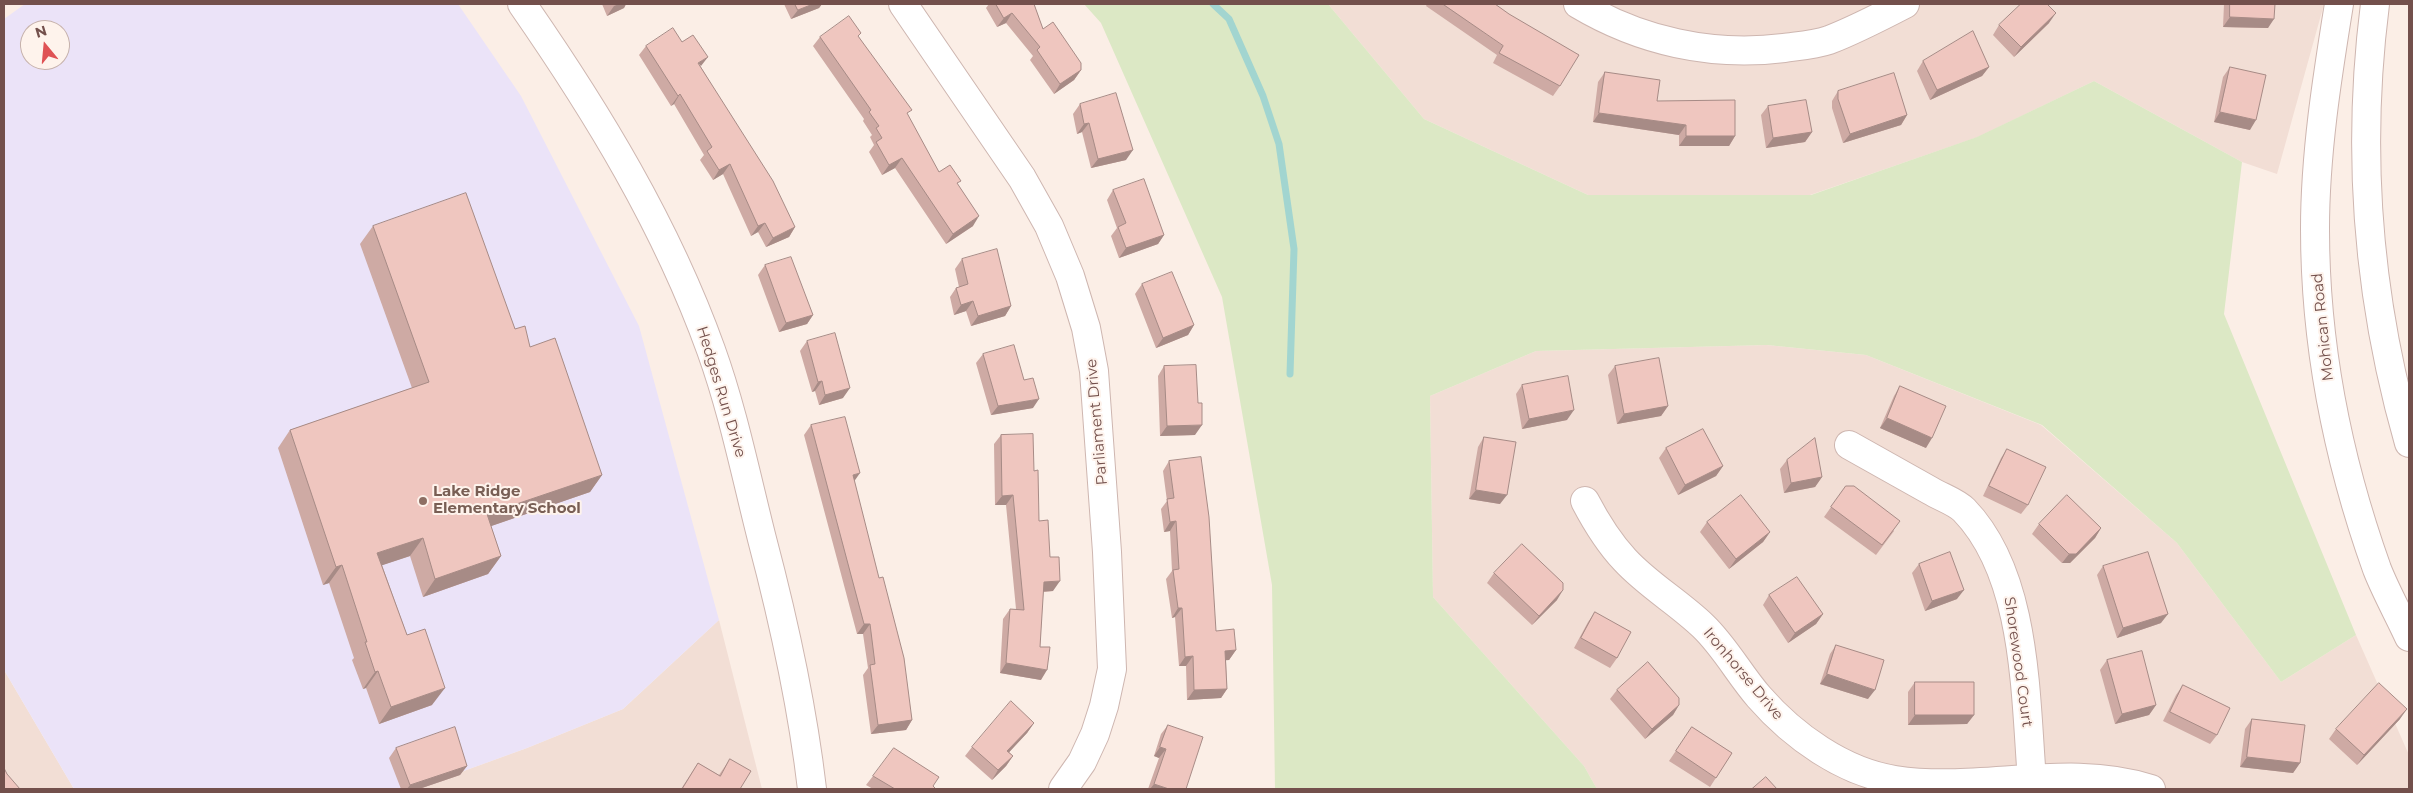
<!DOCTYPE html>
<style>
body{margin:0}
#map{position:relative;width:2413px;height:793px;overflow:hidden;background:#fbeee6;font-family:Montserrat,sans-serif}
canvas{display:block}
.frame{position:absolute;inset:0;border:5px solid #73504c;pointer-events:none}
.north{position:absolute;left:20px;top:20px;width:50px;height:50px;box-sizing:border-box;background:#fef3ec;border:1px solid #c6b2ac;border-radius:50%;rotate:343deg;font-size:14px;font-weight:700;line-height:20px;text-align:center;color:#73504c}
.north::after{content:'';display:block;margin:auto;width:18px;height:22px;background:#df5255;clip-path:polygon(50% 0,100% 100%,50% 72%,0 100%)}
</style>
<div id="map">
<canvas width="2413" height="793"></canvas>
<div class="frame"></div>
<div class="north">N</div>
</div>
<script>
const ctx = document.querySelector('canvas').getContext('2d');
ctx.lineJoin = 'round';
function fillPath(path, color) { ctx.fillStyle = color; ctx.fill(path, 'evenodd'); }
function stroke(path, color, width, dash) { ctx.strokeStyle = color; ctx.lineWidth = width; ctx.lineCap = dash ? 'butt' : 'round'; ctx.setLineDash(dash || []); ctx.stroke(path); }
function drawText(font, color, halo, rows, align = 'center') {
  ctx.font = font + ' Montserrat,sans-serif'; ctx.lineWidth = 4; ctx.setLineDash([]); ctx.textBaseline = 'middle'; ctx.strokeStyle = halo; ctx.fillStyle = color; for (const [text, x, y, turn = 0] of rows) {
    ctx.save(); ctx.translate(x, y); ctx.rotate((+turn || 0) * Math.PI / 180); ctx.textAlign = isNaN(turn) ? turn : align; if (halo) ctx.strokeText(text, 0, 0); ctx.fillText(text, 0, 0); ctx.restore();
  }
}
const residential = new Path2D(`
 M 1328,4 L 2324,4 L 2277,174 L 2242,162 L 2094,81 L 1978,137 L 1810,195 L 1588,195 L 1424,119 Z
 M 1767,345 L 1866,355 L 2041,425 L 2177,543 L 2281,682 L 2356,635 L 2409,755 L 2409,789 L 1597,789 L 1584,766 L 1433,597 L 1430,396 L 1536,351 Z
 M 719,620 L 762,789 L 414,789 L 527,748 L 623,709 Z
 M 4,670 L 74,789 L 4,789 Z`);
const education = new Path2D(`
 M 25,4 L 458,4 L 521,96 L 639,326 L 719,620 L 623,709 L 527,748 L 414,789 L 74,789 L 4,670 L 4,19 ZM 30,30 L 60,30 L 60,60 L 30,60 Z`);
const green = new Path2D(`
 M 1084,4 L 1328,4 L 1424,119 L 1588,195 L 1811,195 L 1977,137 L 2094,81 L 2242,162 L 2224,314 L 2356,635 L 2281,682 L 2177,543 L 2042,425 L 1866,355 L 1767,345 L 1536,351 L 1430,396 L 1433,597 L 1584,766 L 1597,789 L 1275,789 L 1272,585 L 1222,297 L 1101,23 Z`);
const stream = new Path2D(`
 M 1213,4 L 1229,19 L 1263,96 L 1279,144 L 1294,249 L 1290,374`);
const minor = new Path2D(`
 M 522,4 C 597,112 666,225 711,350 C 733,411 746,476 762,539 C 784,622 802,704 812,789
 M 903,4 L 1022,178 L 1049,226 L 1070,276 L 1086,328 L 1094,371 L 1107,552 L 1112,669 L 1104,706 L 1095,734 L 1082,762 L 1063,789
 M 1578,4 C 1640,41 1711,57 1784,48 C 1798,46 1814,45 1829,40 C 1855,30 1880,17 1905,4
 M 2339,4 C 2327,78 2315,154 2315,229 C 2315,345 2338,460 2377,569 C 2386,592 2399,615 2409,637
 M 2375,4 C 2356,152 2368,300 2409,443
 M 1849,445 C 1876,460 1904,476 1931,491 C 1941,497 1956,502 1964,510 C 2027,575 2025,694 2032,780
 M 1585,501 C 1596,522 1608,542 1625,560 C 1648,585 1678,602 1703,626 C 1725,647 1739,674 1759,697 C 1793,736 1843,772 1895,780 C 1980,793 2068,762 2151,789`);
const wall = new Path2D(`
 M 602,4 L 626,4 L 624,8 L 607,16 Z
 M 784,4 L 822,4 L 819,8 L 791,19 Z
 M 989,4 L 1034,4 L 1043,29 L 1081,70 L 1074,80 L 1054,94 L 1030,60 L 1033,56 L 1006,23 L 997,27 L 986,8 Z
 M 1427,4 L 1495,4 L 1560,86 L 1553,96 L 1493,63 L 1497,55 L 1426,6 Z
 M 2224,4 L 2275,4 L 2268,28 L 2223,27 Z
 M 2049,23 L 2014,57 L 1993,35 L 1999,25 Z
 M 820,37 L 859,37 L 908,116 L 939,172 L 958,185 L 973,226 L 946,244 L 895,168 L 882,175 L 869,152 L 874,145 L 870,137 L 872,135 L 863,121 L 864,119 L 813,46 Z
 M 682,42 L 701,67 L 795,227 L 789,237 L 766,247 L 758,232 L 751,236 L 723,174 L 713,180 L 700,160 L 704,155 L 674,104 L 671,106 L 639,55 L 646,46 Z
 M 1923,61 L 1989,67 L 1982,76 L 1930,100 L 1917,71 Z
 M 2230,67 L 2250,130 L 2214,122 L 2223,77 Z
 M 1605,72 L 1657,101 L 1735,136 L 1729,146 L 1679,146 L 1679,135 L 1593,122 L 1598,82 Z
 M 1838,91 L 1907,115 L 1901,125 L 1843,143 L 1832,108 L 1832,101 Z
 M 1080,104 L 1126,160 L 1091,168 L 1082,132 L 1077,134 L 1073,114 Z
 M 1768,106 L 1812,132 L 1805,142 L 1766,148 L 1761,115 Z
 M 1113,190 L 1164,235 L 1158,244 L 1119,258 L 1111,236 L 1117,228 L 1107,200 Z
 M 373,226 L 515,329 L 530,347 L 602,475 L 590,492 L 491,526 L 501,556 L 488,574 L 423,597 L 410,556 L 382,565 L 432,705 L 379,724 L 366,688 L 363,689 L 352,660 L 354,658 L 329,583 L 323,585 L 278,448 L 290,430 L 412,388 L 360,244 Z
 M 962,259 L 1011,306 L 1005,316 L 971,326 L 966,311 L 954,315 L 950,297 L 956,288 L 959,287 L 955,269 Z
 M 765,265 L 813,315 L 807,324 L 779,332 L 758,275 Z
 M 1142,284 L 1194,325 L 1188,335 L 1156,348 L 1135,294 Z
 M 807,341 L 843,398 L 819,405 L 815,391 L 812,392 L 800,351 Z
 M 983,354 L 1033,408 L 991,415 L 976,363 Z
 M 1164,366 L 1195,435 L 1160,436 L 1158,376 Z
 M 1615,366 L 1668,406 L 1661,416 L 1617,424 L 1608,375 Z
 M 1522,385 L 1567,420 L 1522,429 L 1516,394 Z
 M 1900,386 L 1926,448 L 1880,428 L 1894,396 Z
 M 811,425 L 854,480 L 912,720 L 906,730 L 871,734 L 863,675 L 868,668 L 863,634 L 857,634 L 804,435 Z
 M 1001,435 L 1034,471 L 1039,521 L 1050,557 L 1053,591 L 1043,592 L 1040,647 L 1041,680 L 1000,673 L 1003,619 L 1010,609 L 1016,609 L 1006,505 L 995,505 L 994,444 Z
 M 1484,437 L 1500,504 L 1469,499 L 1478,447 Z
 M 1666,448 L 1723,466 L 1716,476 L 1678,495 L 1659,458 Z
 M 2007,449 L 2028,505 L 2021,514 L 1983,496 L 2001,458 Z
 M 1787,460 L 1822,477 L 1815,487 L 1784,493 L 1780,469 Z
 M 1169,461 L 1216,631 L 1236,650 L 1229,660 L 1226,660 L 1227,689 L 1221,698 L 1187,700 L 1186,666 L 1179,666 L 1175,617 L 1172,618 L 1166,579 L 1172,571 L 1170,531 L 1164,532 L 1161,509 L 1167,501 L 1163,471 Z
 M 1846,486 L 1894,531 L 1876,555 L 1824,517 Z
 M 1707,522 L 1770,532 L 1763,542 L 1729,569 L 1700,532 Z
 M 2039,524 L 2101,528 L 2095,538 L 2070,563 L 2062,563 L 2032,534 Z
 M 1919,564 L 1957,599 L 1925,611 L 1912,573 Z
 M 2103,566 L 2161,623 L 2117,638 L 2097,575 Z
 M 1494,573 L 1557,600 L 1532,625 L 1487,583 Z
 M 1769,595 L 1823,614 L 1816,624 L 1788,643 L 1763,605 Z
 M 1595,612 L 1617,658 L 1610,668 L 1574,648 L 1588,622 Z
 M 1836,645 L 1868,699 L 1820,684 L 1830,654 Z
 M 2107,660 L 2156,705 L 2149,715 L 2115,724 L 2100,670 Z
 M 1915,682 L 1974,715 L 1967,724 L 1908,725 L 1908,692 Z
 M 2183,685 L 2217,735 L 2210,744 L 2163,721 L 2176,695 Z
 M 1617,690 L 1679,705 L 1673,715 L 1645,739 L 1610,699 Z
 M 2252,719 L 2300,763 L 2293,773 L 2240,767 L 2245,729 Z
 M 2400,719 L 2357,765 L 2329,739 L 2336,729 Z
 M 1034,723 L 1027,733 L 1009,752 L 1013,756 L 1006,766 L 992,780 L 965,756 L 972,747 Z
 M 1168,725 L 1186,789 L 1148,789 L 1159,758 L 1154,756 L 1161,734 Z
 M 1692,727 L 1732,753 L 1710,787 L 1669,761 Z
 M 396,748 L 467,766 L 460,775 L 419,789 L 401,789 L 389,758 Z
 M 730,759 L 740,789 L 681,789 L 698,763 L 719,775 Z
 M 873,776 L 933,786 L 936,789 L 873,789 L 866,785 Z`);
const shadedWall = new Path2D(`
 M 619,4 L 626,4 L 624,8 L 607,16 L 614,6 Z
 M 813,4 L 822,4 L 819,8 L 791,19 L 798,10 Z
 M 1012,13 L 1006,23 L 997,27 L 1004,18 Z
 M 2056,13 L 2049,23 L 2014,57 L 2021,47 Z
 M 2230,17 L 2274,19 L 2268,28 L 2223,27 Z
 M 708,57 L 701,66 L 698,63 Z
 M 1989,67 L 1982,76 L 1930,100 L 1937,90 Z
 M 1081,70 L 1074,80 L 1054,94 L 1060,84 Z
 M 680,94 L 674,104 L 671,106 L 678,96 Z
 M 2220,112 L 2256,120 L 2250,130 L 2214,122 Z
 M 1599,113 L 1686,125 L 1679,135 L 1593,122 Z
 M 1907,115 L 1901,125 L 1843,143 L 1850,134 Z
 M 1089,123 L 1082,132 L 1077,134 L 1084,124 Z
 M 1812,132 L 1805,142 L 1766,148 L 1773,138 Z
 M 1686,136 L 1735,136 L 1729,146 L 1679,146 Z
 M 1133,150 L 1126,160 L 1091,168 L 1098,159 Z
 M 902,158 L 895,168 L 882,175 L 889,165 Z
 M 730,164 L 723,174 L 713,180 L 719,170 Z
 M 979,216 L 973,226 L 946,244 L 953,234 Z
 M 765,223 L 758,232 L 751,236 L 758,226 Z
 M 795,227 L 789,237 L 766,247 L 773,238 Z
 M 1164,235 L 1158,244 L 1119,258 L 1126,248 Z
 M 973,301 L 966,311 L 954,315 L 961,305 Z
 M 1011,306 L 1005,316 L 971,326 L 978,316 Z
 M 813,315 L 807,324 L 779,332 L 786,323 Z
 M 1194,325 L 1188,335 L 1156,348 L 1163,338 Z
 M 822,381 L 815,391 L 812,392 L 818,382 Z
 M 850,388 L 843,398 L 819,405 L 825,395 Z
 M 1039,399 L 1033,408 L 991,415 L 998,406 Z
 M 1668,406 L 1661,416 L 1617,424 L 1624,414 Z
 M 1574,410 L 1567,420 L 1522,429 L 1529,419 Z
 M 1887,418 L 1932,438 L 1926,448 L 1880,428 Z
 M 1202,425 L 1195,435 L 1160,436 L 1167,426 Z
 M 1723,466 L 1716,476 L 1678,495 L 1685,485 Z
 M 860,473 L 853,483 L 853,475 Z
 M 602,475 L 590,492 L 474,532 L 487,514 Z
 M 1822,477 L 1815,487 L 1784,493 L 1791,483 Z
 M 1476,490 L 1507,495 L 1500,504 L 1469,499 Z
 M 1013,495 L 1006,505 L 995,505 L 1002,496 Z
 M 1176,521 L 1170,531 L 1164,532 L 1170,522 Z
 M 2101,528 L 2095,538 L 2070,563 L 2062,563 L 2069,554 Z
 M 1770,532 L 1763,542 L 1729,569 L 1736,559 Z
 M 423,538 L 410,556 L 365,571 L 377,553 Z
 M 501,556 L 488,574 L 423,597 L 435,579 Z
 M 342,565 L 329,583 L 323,585 L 336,567 Z
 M 1060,581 L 1053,591 L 1037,592 L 1044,582 Z
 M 1563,590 L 1557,600 L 1532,625 L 1539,616 Z
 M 1964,590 L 1957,599 L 1925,611 L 1932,601 Z
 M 1178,608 L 1182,608 L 1175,617 L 1172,618 Z
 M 1823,614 L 1816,624 L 1788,643 L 1795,633 Z
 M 2168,614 L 2161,623 L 2117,638 L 2123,628 Z
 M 864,624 L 870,624 L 863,634 L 857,634 Z
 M 1236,650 L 1229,660 L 1219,661 L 1225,651 Z
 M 1193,656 L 1186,666 L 1179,666 L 1185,657 Z
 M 1006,663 L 1047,670 L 1041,680 L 1000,673 Z
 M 378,671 L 366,688 L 363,689 L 375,672 Z
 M 1827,674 L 1875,690 L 1868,699 L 1820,684 Z
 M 445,688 L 432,705 L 379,724 L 391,707 Z
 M 1227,689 L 1221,698 L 1187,700 L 1194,690 Z
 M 1679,705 L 1673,715 L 1645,739 L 1652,729 Z
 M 2156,705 L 2149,715 L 2115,724 L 2122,714 Z
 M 2407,709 L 2400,719 L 2357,765 L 2364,755 Z
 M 1915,715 L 1974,715 L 1967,724 L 1908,725 Z
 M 912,720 L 906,730 L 871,734 L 878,725 Z
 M 1034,723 L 1027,733 L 1001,761 L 1007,751 Z
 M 1160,747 L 1166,749 L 1159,758 L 1154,756 Z
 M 1013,756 L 1006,766 L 992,780 L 998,770 Z
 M 2247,757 L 2300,763 L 2293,773 L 2240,767 Z
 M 467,766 L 460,775 L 419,789 L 407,789 L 410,785 Z
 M 1154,784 L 1169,789 L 1150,789 Z`);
const building = new Path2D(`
 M 795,4 L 813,4 L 798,10 Z
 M 996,4 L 1034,4 L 1043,29 L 1053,22 L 1081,63 L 1081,70 L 1060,84 L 1037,50 L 1040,47 L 1012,13 L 1004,18 Z
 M 1443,4 L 1495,4 L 1509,14 L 1579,55 L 1560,86 L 1499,53 L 1503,46 Z
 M 2021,4 L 2047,4 L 2056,13 L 2021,47 L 1999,25 Z
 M 2230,4 L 2275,4 L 2274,19 L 2230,17 Z
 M 849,16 L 861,33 L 858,36 L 912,110 L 907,113 L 939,172 L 950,165 L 961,181 L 957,183 L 979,216 L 953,234 L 902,158 L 889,165 L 876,142 L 882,138 L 876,128 L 879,126 L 869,112 L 871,110 L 820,37 Z
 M 673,28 L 682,42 L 693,35 L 708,57 L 698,63 L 773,181 L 795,227 L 773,238 L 765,223 L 758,226 L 730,164 L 719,170 L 707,151 L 712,147 L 680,94 L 678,96 L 646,46 Z
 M 1973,31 L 1989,67 L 1937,90 L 1923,61 Z
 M 2230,67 L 2266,75 L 2256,120 L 2220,112 Z
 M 1605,72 L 1660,80 L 1657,101 L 1735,100 L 1735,136 L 1686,136 L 1686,125 L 1599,113 Z
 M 1894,73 L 1907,115 L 1850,134 L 1838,99 L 1838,91 Z
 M 1116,93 L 1133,150 L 1098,159 L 1089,123 L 1084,124 L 1080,104 Z
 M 1806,100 L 1812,132 L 1773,138 L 1768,106 Z
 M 1144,179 L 1164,235 L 1126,248 L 1118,227 L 1126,223 L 1113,190 Z
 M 466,193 L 515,329 L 525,326 L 530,347 L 555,338 L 602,475 L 487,514 L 501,556 L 435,579 L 423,538 L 377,553 L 407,635 L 425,629 L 445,688 L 391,707 L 378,671 L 375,672 L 365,642 L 367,642 L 342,565 L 336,567 L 290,430 L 429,382 L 373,226 Z
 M 997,249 L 1011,306 L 978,316 L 973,301 L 961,305 L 956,288 L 968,284 L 962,259 Z
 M 791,257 L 813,315 L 786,323 L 765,265 Z
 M 1172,272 L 1194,325 L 1163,338 L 1142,284 Z
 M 835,333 L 850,388 L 825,395 L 822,381 L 818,382 L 807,341 Z
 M 1014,345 L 1024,380 L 1033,378 L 1039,399 L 998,406 L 983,354 Z
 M 1659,358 L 1668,406 L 1624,414 L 1615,366 Z
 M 1196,365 L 1198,403 L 1202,403 L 1202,425 L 1167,426 L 1164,366 Z
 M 1568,376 L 1574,410 L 1529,419 L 1522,385 Z
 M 1900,386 L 1946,406 L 1932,438 L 1887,418 Z
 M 845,417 L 860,473 L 853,475 L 879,578 L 883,577 L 904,658 L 912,720 L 878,725 L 870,665 L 875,664 L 870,624 L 864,624 L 811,425 Z
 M 1703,429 L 1723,466 L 1685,485 L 1666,448 Z
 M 1033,434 L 1034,471 L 1038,470 L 1039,521 L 1048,520 L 1050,557 L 1059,557 L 1060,581 L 1044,582 L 1040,647 L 1050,647 L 1047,670 L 1006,663 L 1010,609 L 1024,610 L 1013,495 L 1002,496 L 1001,435 Z
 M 1484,437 L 1516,442 L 1507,495 L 1476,490 Z
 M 1815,438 L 1822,477 L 1791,483 L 1787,460 Z
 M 2007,449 L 2046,467 L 2028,505 L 1989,486 Z
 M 1201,457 L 1209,517 L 1216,631 L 1234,629 L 1236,650 L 1225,651 L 1227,689 L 1194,690 L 1193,656 L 1185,657 L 1182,608 L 1178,608 L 1173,570 L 1179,569 L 1176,521 L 1170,522 L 1167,499 L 1174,498 L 1169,461 Z
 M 1846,486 L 1854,486 L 1900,521 L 1882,545 L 1831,507 Z
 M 1741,495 L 1770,532 L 1736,559 L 1707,522 Z
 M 2067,495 L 2101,528 L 2076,554 L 2069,554 L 2039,524 Z
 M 1522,544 L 1563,583 L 1563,590 L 1539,616 L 1494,573 Z
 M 1950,552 L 1964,590 L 1932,601 L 1919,564 Z
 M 2148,552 L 2168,614 L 2123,628 L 2103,566 Z
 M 1797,577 L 1823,614 L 1795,633 L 1769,595 Z
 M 1595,612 L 1631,632 L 1617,658 L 1581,638 Z
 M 1836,645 L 1884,660 L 1875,690 L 1827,674 Z
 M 2142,651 L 2156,705 L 2122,714 L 2107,660 Z
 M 1648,662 L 1679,698 L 1679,705 L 1652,729 L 1617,690 Z
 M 1915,682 L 1974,682 L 1974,715 L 1915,715 Z
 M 2379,683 L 2407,709 L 2364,755 L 2336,729 Z
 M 2183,685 L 2230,708 L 2217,735 L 2170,712 Z
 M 1011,701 L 1034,723 L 1007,751 L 1013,756 L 998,770 L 972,747 Z
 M 2252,719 L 2305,725 L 2300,763 L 2247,757 Z
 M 1168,725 L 1203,737 L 1186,789 L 1169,789 L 1154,784 L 1166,749 L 1160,747 Z
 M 455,727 L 467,766 L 410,785 L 396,748 Z
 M 1692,727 L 1732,753 L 1716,778 L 1676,751 Z
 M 894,748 L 939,777 L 933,786 L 936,789 L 895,789 L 873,776 Z
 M 730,759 L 751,771 L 740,789 L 682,789 L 698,763 L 720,776 Z
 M 4,768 L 7,774 L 20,789 L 4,789 Z
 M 1766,777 L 1777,789 L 1752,789 Z`);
const markers = [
 [423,501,5,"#8d6e63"]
];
const streetNames = [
 ["Mohican Road",2323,327,-96],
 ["Hedges Run Drive",721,392,73],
 ["Parliament Drive",1097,422,-95],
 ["Shorewood Court",2018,662,82],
 ["Ironhorse Drive",1743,674,50]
];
const educationNames = [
 ["Lake Ridge",433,492],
 ["Elementary School",433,509]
];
fillPath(residential, '#f2ded5');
fillPath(education, '#ebe3f8');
fillPath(green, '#dce8c5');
stroke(stream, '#a2d5d0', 7);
stroke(minor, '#ceb6b0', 30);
stroke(minor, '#fff', 28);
fillPath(wall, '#ceaaa4');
fillPath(shadedWall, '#a78b86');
fillPath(building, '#efc6bf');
stroke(building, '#a78b86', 1);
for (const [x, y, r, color] of markers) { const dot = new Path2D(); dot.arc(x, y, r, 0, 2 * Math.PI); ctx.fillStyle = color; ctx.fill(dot); stroke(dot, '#fef3ec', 2); }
drawText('15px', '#73504c', '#fef3ec', streetNames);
drawText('bold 15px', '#785e54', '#fef3ec', educationNames, 'left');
</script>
